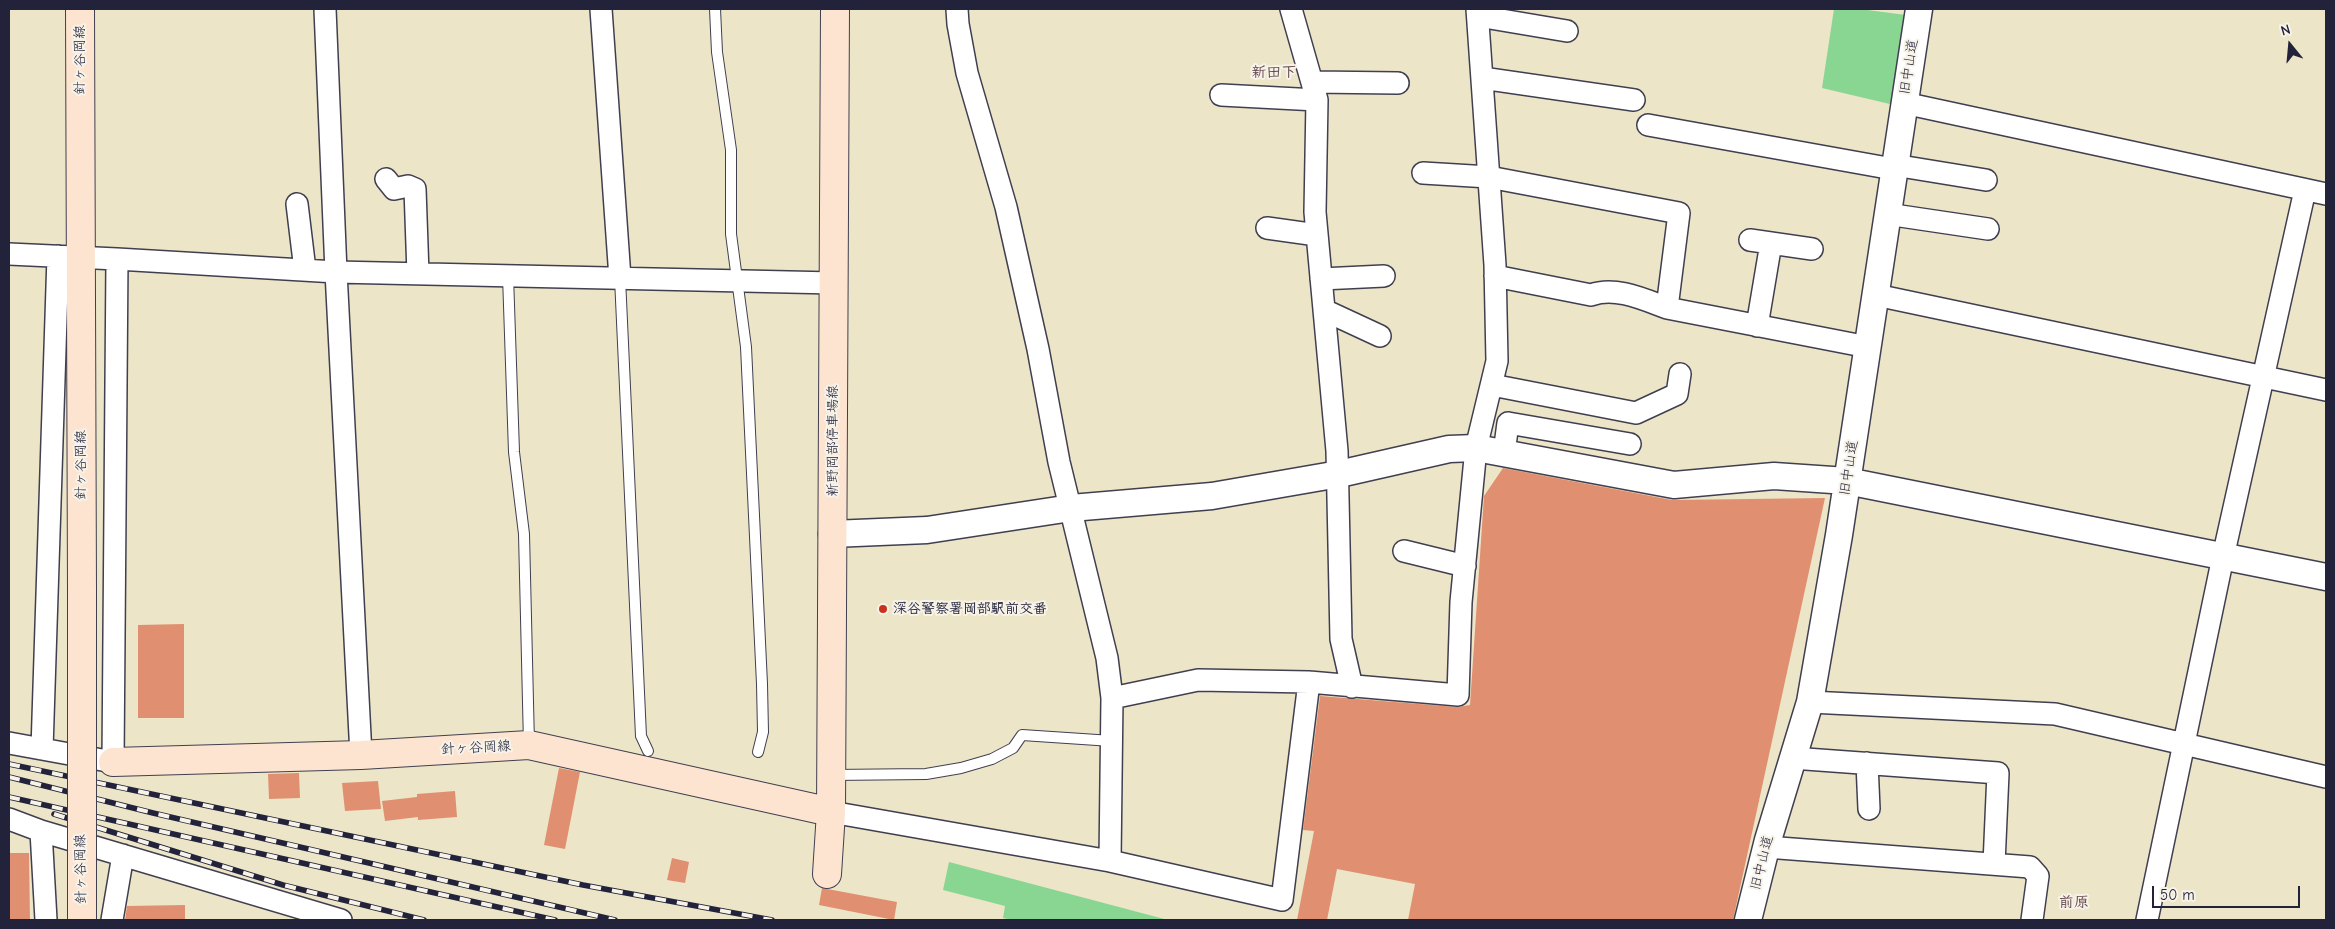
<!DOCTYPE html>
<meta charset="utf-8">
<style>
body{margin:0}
#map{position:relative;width:2335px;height:929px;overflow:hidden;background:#ece5c8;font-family:"Comic Neue",sans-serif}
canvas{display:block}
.frame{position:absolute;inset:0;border:10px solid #22223b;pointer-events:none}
.north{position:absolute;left:2265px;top:20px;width:50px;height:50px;-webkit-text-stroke:4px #f7f3e8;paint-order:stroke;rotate:343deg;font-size:14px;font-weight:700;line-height:20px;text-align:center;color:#22223b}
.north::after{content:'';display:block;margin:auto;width:18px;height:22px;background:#22223b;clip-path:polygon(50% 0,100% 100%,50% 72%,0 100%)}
.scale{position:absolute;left:2152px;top:886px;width:148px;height:22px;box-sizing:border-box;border:2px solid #22223b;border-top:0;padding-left:6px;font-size:15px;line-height:18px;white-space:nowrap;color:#22223b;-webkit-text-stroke:4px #f7f3e8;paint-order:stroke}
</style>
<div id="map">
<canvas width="2335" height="929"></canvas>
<div class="frame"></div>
<div class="north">N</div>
<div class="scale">50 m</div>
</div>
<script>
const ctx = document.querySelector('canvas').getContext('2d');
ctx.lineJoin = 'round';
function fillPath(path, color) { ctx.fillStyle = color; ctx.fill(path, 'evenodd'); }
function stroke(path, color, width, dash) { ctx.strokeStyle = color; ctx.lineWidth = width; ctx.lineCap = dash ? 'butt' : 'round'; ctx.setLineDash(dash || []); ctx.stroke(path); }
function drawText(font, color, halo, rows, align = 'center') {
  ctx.font = font + ' "Comic Neue","Klee One",sans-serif'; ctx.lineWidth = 4; ctx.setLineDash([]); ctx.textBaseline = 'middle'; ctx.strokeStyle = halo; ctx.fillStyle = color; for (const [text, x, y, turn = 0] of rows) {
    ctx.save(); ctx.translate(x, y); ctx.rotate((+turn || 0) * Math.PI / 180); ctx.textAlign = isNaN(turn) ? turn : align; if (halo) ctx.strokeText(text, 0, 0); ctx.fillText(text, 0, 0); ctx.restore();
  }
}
const green = new Path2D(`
 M 1834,9 L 1860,9 L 1906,15 L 1894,105 L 1822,88 Z
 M 949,862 L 1168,920 L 1012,920 L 1003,918 L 1005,906 L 943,890 Z`);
const building = new Path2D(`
 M 1503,468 L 1672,500 L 1825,498 L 1733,920 L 1408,920 L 1415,884 L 1337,869 L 1327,920 L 1297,920 L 1314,831 L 1303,830 L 1320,696 L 1457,707 L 1470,705 L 1484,496 Z
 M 184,624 L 184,718 L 138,718 L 138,625 Z
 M 559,768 L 580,772 L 565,849 L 544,845 Z
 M 299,773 L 300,798 L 269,799 L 268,774 Z
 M 378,781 L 381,809 L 345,811 L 342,783 Z
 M 455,791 L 457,817 L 418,820 L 418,817 L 385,821 L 382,801 L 417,797 L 417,794 Z
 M 9,853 L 29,853 L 30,920 L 9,920 Z
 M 672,858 L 689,862 L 685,883 L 667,880 Z
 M 822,888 L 897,902 L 894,920 L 819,905 Z
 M 185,905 L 185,920 L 125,920 L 127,906 Z`);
const service = new Path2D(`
 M 715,9 L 717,52 L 731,150 L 731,234 L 746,347 L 762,684 L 763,732 L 758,752
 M 508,276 L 514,452 L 524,534 L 529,744
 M 620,278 L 641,736 L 648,751
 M 832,775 L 926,774 L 961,768 L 992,759 L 1013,748 L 1022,735 L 1112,741`);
const minor = new Path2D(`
 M 325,9 L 336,272 L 361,755
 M 601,9 L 620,278
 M 957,9 L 958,24 L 967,73 L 1006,207 L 1038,349 L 1059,462 L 1107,658 L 1112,698 L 1110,861
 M 1291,9 L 1317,100 L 1315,212 L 1337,451 L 1341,639 L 1352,687
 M 1478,16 L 1567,31
 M 1482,78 L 1634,100
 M 1312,82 L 1398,83
 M 1221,95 L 1317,100
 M 1904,103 L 2326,194
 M 1648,125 L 1893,169
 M 1894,165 L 1986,180
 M 1423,173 L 1489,177 L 1679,213 L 1667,308 L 1868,347
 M 386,179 L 394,189 L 408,186 L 415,189 L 418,274
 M 297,204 L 305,270
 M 1887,214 L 1988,229
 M 1267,228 L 1317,235
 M 1750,240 L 1812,249
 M 9,254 L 117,259 L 113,762 L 9,743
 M 117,259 L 336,272 L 834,283
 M 1495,276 L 1591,295 C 1615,286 1643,299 1667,308
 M 1321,279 L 1384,276
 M 1876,295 L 2326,390
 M 1324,310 L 1380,336
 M 1757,326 L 1771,243
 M 1492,385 L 1636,413 L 1677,394 L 1680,374
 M 1504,453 L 1508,423 L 1630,444
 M 1404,551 L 1465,566
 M 1112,698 L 1198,680 L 1309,682 L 1458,695 L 1461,602 L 1476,448 L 1497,361 L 1495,265 L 1477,9
 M 1810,702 L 2055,714 L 2326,777
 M 42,749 L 58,256
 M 1792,758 L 1998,773 L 1994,864
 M 1867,763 L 1869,809
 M 831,812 L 1110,861 L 1282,900 L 1309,682
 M 9,819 L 41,831 L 341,920
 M 41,831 L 46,920
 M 1766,847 L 2030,867 L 2038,876 L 2032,920
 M 112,920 L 123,855
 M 2147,920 L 2223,557 L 2305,190`);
const tertiary = new Path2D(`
 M 832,534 L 927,530 L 1071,508 L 1212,496 L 1339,474 L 1449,449 L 1476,448 L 1674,485 L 1774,476 L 1847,481 L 2326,577
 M 1748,920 L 1768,840 L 1810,702 L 1839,535 L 1919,9`);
const secondary = new Path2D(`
 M 80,9 L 82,590
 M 113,762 L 361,755 L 529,745 L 831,812
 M 827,874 L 831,812 L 835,9`);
const rail = new Path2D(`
 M 9,764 L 583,885 L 772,920
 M 9,777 L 153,813 L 615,920
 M 9,797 L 555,920
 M 54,814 L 283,885 L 424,920`);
const secondaryBridge = new Path2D(`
 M 82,590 L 82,920`);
const markers = [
 [883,609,5,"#c8321e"]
];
const streetNames = [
 ["針ヶ谷岡線",80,60,-90],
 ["旧中山道",1909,67,-81],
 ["新野岡部停車場線",833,441,-90],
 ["針ヶ谷岡線",81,465,-90],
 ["旧中山道",1849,468,-81],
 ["針ヶ谷岡線",476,748,-3],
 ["旧中山道",1762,863,-76],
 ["針ヶ谷岡線",81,869,-91]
];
const poiNames = [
 ["深谷警察署岡部駅前交番",893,609]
];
const neighbourhoodNames = [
 ["新田下",1274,73],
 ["前原",2074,903]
];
fillPath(green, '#89d693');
fillPath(building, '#e09070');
stroke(service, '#403f50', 12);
stroke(minor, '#403f50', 24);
stroke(tertiary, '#403f50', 29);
stroke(secondary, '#403f50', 30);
stroke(service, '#fff', 10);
stroke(minor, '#fff', 21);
stroke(tertiary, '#fff', 26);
stroke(secondary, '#fde4d0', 28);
stroke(rail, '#22223b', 5.5);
stroke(rail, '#f7f3e8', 4, [11]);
stroke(secondaryBridge, '#403f50', 30, []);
stroke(secondaryBridge, '#fde4d0', 28);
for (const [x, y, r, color] of markers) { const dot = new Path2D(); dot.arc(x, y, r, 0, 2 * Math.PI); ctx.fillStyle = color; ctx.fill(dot); stroke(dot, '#f7f3e8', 2); }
drawText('14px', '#22223b', '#f7f3e8', streetNames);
drawText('bold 14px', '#22223b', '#f7f3e8', poiNames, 'left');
drawText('bold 15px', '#64484e', '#f7f3e8', neighbourhoodNames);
</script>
